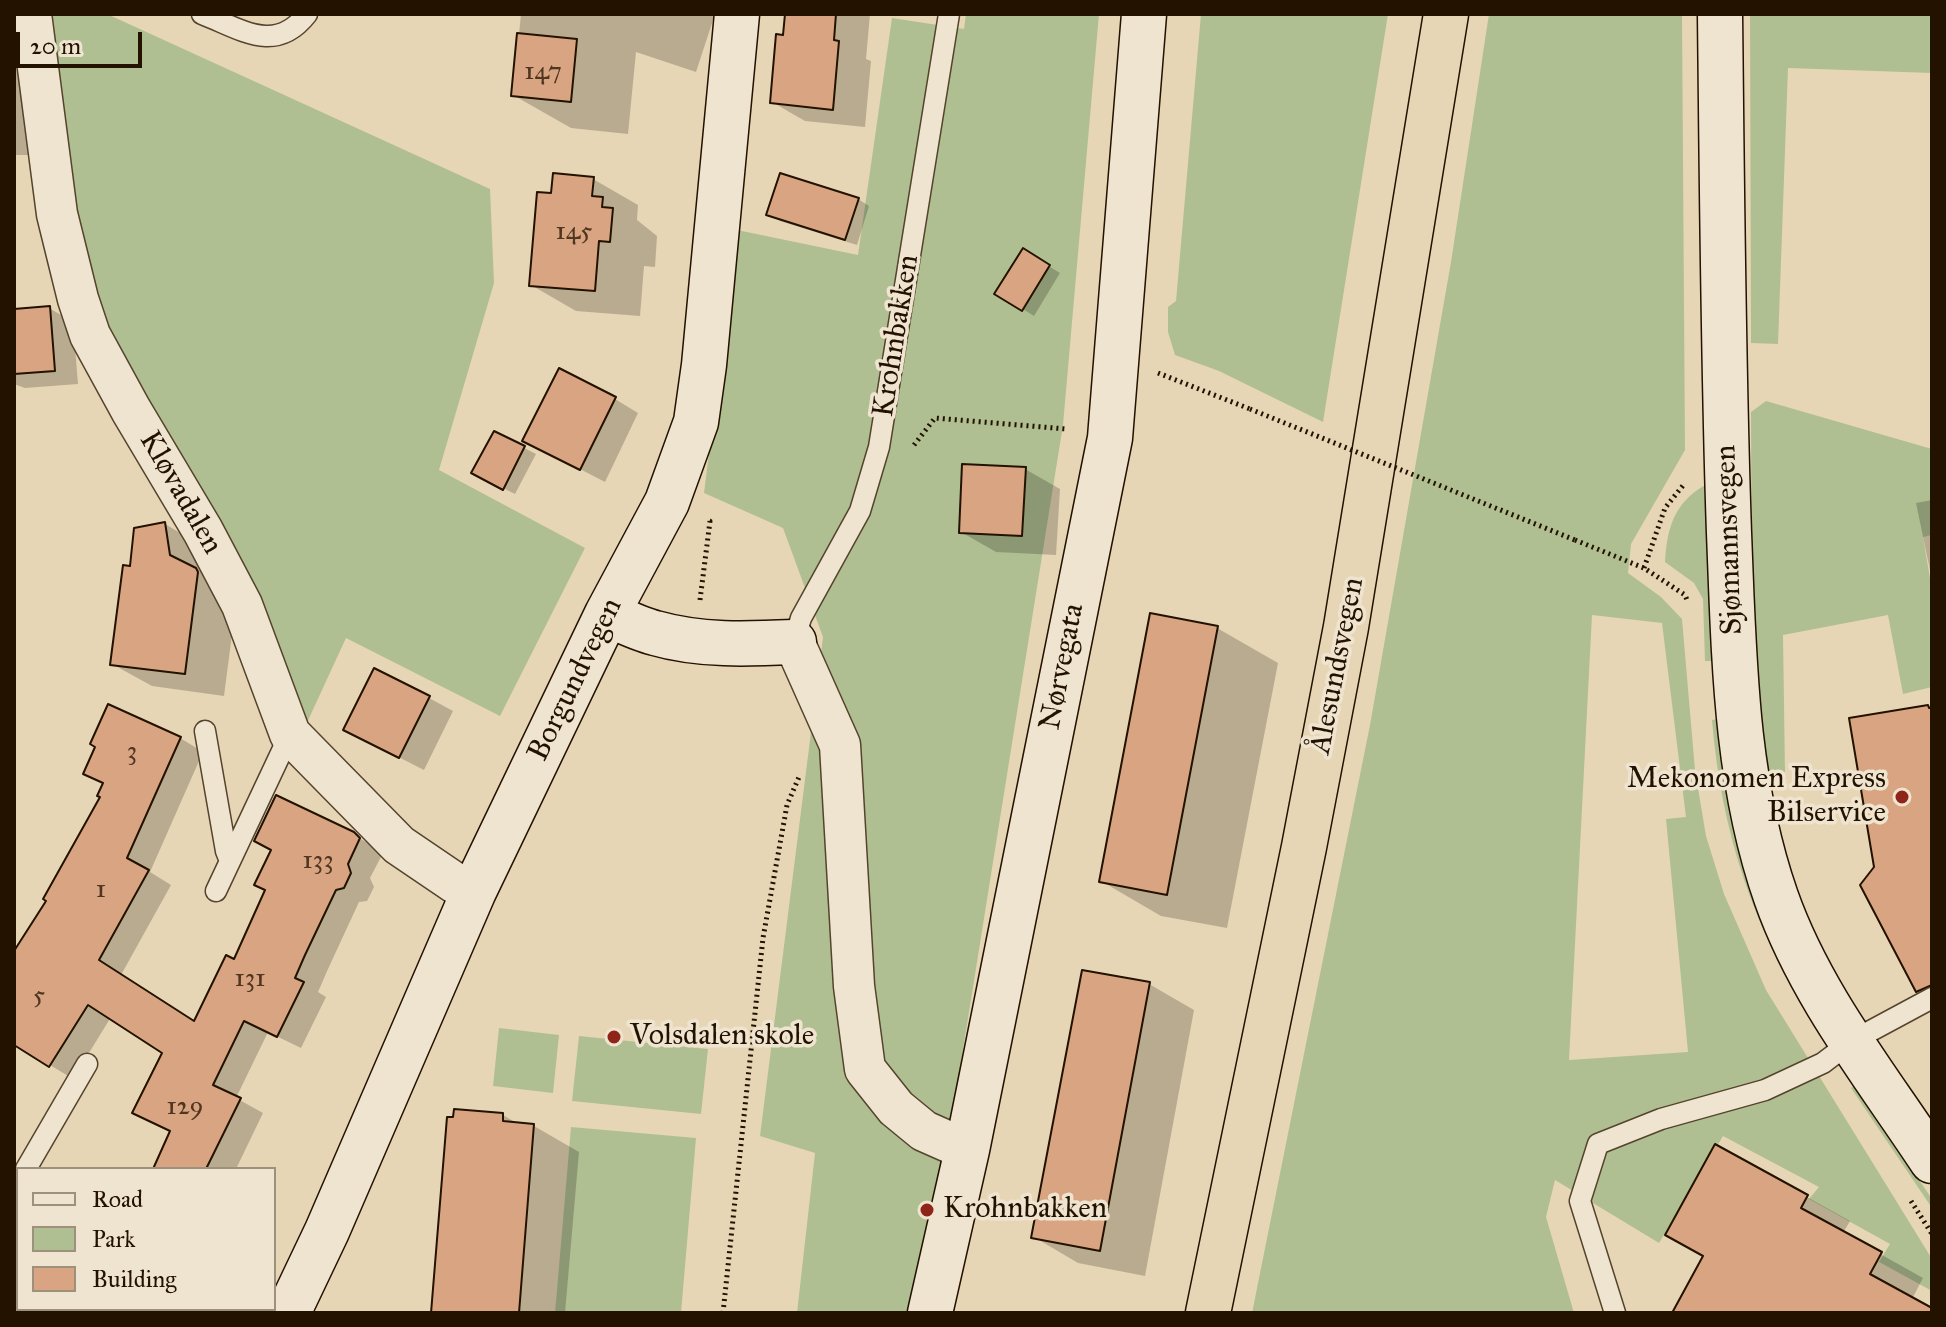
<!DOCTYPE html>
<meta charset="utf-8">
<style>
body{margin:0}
#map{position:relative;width:1946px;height:1327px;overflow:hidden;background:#e7d6b5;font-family:"IM FELL Great Primer",serif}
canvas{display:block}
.frame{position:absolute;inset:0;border:16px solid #231200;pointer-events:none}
.legend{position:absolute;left:16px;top:1167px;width:260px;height:144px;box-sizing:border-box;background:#efe4cf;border:2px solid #9d907c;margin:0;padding:10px 14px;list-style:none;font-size:24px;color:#231200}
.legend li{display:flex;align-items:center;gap:16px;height:40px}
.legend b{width:40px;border:2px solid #9d907c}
.scale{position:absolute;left:16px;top:32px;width:126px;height:36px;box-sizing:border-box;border:4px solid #231200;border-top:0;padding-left:10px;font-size:24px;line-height:28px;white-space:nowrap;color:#231200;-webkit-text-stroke:6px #efe4cf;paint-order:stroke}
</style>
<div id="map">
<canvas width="1946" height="1327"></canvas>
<div class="frame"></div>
<ul class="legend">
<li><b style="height:10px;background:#efe4cf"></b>Road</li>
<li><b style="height:22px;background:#b0bf92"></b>Park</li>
<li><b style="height:22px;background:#d8a482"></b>Building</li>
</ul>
<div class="scale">20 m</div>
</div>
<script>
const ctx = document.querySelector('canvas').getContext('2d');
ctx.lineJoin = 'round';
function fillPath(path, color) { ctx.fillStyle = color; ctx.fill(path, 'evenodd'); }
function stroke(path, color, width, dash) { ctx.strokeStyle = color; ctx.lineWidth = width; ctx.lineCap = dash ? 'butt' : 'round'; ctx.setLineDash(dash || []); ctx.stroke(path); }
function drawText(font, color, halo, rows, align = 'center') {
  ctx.font = font + ' "IM FELL Great Primer",serif'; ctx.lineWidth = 7; ctx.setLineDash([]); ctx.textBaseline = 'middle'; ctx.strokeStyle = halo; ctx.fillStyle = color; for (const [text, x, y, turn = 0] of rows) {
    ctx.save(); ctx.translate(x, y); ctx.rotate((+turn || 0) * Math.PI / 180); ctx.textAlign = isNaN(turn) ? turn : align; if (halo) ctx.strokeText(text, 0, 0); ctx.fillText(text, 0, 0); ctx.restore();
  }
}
const green = new Path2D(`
 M 53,14 L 107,14 L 490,189 L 494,283 L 439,470 L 585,548 L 500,716 L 346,638 L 305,727 L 103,329 L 67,212 L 47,22 Z
 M 966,14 L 1099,14 L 1063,425 L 957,1087 L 912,1313 L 797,1313 L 815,1153 L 760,1136 L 823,637 L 783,528 L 704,493 L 737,230 L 858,255 L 892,18 L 964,29 Z
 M 1201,14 L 1388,14 L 1323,422 L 1219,371 L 1175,355 L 1168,332 L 1168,307 L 1176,301 Z
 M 1489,14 L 1682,14 L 1685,450 L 1631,544 L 1628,573 L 1661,597 L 1682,619 L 1695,770 L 1706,836 L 1724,894 L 1766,990 L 1932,1259 L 1932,1291 L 1879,1262 L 1890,1244 L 1809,1199 L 1819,1187 L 1723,1136 L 1659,1243 L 1555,1180 L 1546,1217 L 1574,1313 L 1252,1313 L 1370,725 L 1451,262 ZM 1592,615 L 1662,623 L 1686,817 L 1666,819 L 1688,1052 L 1569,1060 Z
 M 1750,14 L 1932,14 L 1932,73 L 1788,68 L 1778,344 L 1751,343 Z
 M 1766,401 L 1932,449 L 1932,535 L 1923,537 L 1932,590 L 1932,687 L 1903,694 L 1888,615 L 1783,635 L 1785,772 L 1765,774 L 1752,660 L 1751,412 Z
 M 1711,482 L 1712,661 L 1705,661 L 1703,599 L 1694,583 L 1665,562 C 1667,525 1676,499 1711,482 Z
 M 1718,719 L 1816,1024 L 1814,1025 C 1754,930 1721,832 1712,720 Z
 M 499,1028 L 559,1035 L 553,1093 L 493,1086 Z
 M 579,1036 L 708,1049 L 701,1114 L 572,1101 Z
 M 1855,1085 L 1932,1199 L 1932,1208 L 1851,1088 Z
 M 571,1127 L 696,1138 L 681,1313 L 555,1313 Z`);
const shadow = new Path2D(`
 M 521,14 L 715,14 L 696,72 L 636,52 L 628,134 L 571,128 L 513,95 Z
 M 787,14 L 870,14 L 866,59 L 871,61 L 865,127 L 805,121 L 772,102 Z
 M 14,32 L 45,155 L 14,155 Z
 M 593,179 L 638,205 L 637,220 L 657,236 L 655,267 L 644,266 L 640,316 L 576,311 L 531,285 L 553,195 Z
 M 858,199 L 869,206 L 857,245 L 780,221 L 769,214 Z
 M 1024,251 L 1060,273 L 1034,316 L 997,293 Z
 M 49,308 L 73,322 L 78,384 L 25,388 L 14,384 L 14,311 Z
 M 615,399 L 638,413 L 605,482 L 549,453 Z
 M 495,433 L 536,454 L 515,494 L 485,479 Z
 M 1025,469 L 1060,489 L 1056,555 L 996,552 L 961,532 Z
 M 1932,500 L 1932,580 L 1916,503 Z
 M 165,524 L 204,547 L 237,596 L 224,696 L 152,686 L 112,664 Z
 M 1217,628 L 1278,663 L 1227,928 L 1161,916 L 1101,881 Z
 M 429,698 L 453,711 L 424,770 L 345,730 Z
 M 180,738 L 203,752 L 150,872 L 171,885 L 121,975 L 195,1023 L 235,961 L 353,834 L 383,853 L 370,878 L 374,887 L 367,901 L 359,902 L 328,969 L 318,992 L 326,997 L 301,1048 L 268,1032 L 236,1098 L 263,1113 L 236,1169 L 155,1169 L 172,1132 L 135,1112 L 165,1052 L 111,1017 L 73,1079 L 14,1043 L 14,952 L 49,900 L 102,796 L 105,784 L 85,773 Z
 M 1149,984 L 1194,1010 L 1145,1276 L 1078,1263 L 1034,1237 Z
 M 503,1115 L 520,1125 L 534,1126 L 579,1152 L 565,1313 L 433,1313 Z
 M 1807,1197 L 1850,1221 L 1843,1233 L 1923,1278 L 1912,1299 L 1932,1310 L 1932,1313 L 1675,1313 Z
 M 118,1309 L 126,1312 L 128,1309 L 218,1309 L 215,1313 L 116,1313 Z`);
const building = new Path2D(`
 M 785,14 L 836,14 L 834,40 L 839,41 L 833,110 L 770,103 L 776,34 L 783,35 Z
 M 517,33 L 577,39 L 571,102 L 511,96 Z
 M 553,173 L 594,177 L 592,196 L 603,197 L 602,207 L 613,208 L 610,242 L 599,241 L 595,291 L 529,286 L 537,192 L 551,193 Z
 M 780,173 L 859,198 L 845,240 L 766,215 Z
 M 1023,248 L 1050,265 L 1022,311 L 994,294 Z
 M 50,306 L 55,371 L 14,374 L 14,309 Z
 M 559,368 L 616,397 L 580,470 L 522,441 Z
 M 494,431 L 525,446 L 503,490 L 471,473 Z
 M 962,464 L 1026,467 L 1022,536 L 959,533 Z
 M 165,522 L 170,555 L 196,568 L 198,572 L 185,674 L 110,665 L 123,565 L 130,566 L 134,528 Z
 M 1150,613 L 1218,626 L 1167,895 L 1099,882 Z
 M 374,668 L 430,696 L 399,758 L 343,730 Z
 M 108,704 L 181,737 L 127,858 L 149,870 L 99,960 L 194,1021 L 226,955 L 234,959 L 265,890 L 254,885 L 271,850 L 254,841 L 276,795 L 354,832 L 360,838 L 348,864 L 351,873 L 344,888 L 336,890 L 305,955 L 295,978 L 304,982 L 277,1037 L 244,1021 L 213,1085 L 241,1098 L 206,1169 L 153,1169 L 170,1131 L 132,1113 L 162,1053 L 88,1005 L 49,1067 L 14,1045 L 14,951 L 46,901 L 43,899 L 100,797 L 97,796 L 103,783 L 83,774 L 95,747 L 90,744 Z
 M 1928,705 L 1929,708 L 1932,707 L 1932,985 L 1916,992 L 1860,885 L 1874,867 L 1849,718 Z
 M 1082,970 L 1150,982 L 1100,1251 L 1031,1238 Z
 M 454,1109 L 503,1113 L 503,1121 L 534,1124 L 519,1313 L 431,1313 L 447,1117 L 453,1117 Z
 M 1715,1144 L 1808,1195 L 1801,1208 L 1882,1252 L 1870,1274 L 1932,1308 L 1932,1313 L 1672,1313 L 1703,1256 L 1665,1235 Z`);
const path = new Path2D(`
 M 1158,373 L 1250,409
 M 914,445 L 935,418 L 1066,429
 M 1575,540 L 1644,568 L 1685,595 L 1687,600
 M 1644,568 L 1665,508 L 1685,483
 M 700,600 L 710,521 L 707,520
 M 1911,1201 L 1932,1234
 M 723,1313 L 763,938 L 787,805 L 799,777`);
const lane = new Path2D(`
 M 202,14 C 241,29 275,55 307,14
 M 794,642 L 801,618 L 860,511 L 879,447 L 949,14
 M 205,731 L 226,851 L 230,861
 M 216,891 L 290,734
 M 26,1169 L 87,1064
 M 14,1189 L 18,1183
 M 1615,1313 L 1580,1201 L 1598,1144 L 1661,1119 L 1765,1090 L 1823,1063 L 1852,1041 L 1932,998`);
const street = new Path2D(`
 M 31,14 L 57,214 L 78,299 L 90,335 L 131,410 L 203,531 L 242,605 L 290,734 L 399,845 L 455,883 L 474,891
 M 794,642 L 840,745 L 854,986 L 865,1069 L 896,1108 L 924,1131 L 967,1150`);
const secondary = new Path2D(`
 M 1720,14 C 1722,187 1723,360 1729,533 C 1734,656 1735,780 1776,897 C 1810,994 1876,1076 1932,1161
 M 607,614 C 623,621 639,629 655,633 C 700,646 748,644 794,642
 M 288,1313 L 327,1231 L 474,891 L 607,614 L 667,502 L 696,422 L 704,365 L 737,14
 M 930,1313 L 967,1150 L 1110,438 L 1144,14`);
const highway = new Path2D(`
 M 1208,1313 L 1304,847 L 1346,627 L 1446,14`);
const pathBridge = new Path2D(`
 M 1250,409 L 1575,540`);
const markers = [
 [1902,797,8,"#8f2418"],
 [614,1037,8,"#8f2418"],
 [927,1210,8,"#8f2418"]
];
const numberNames = [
 ["147",543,73],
 ["145",574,233],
 ["3",132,753],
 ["133",318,862],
 ["1",101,891],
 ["131",250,980],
 ["5",39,997],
 ["129",185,1108]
];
const streetNames = [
 ["Krohnbakken",897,336,-81],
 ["Kløvadalen",180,493,60],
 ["Sjømannsvegen",1730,540,-92],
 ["Ålesundsvegen",1338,666,-79],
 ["Nørvegata",1063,667,-79],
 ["Borgundvegen",576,680,-64]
];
const poiNames = [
 ["Mekonomen Express",1886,780,"right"],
 ["Bilservice",1886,814,"right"],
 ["Volsdalen skole",630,1037],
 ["Krohnbakken",943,1210]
];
fillPath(green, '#b0bf92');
fillPath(shadow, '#0003');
fillPath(building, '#d8a482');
stroke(building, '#231200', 2);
stroke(lane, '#54432d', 23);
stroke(street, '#54432d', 43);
stroke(secondary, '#231200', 47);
stroke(highway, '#231200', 47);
stroke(path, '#231200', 5, [2, 4]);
stroke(lane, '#efe4cf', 20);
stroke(street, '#efe4cf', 40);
stroke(secondary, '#efe4cf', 44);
stroke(highway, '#e7d6b5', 44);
stroke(pathBridge, '#231200', 5, [2, 4]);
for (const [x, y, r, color] of markers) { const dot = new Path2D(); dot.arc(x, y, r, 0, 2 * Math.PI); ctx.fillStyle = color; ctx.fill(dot); stroke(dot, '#efe4cf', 3); }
drawText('26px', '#503620', null, numberNames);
drawText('30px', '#231200', '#efe4cf', streetNames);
drawText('30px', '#231200', '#efe4cf', poiNames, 'left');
</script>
